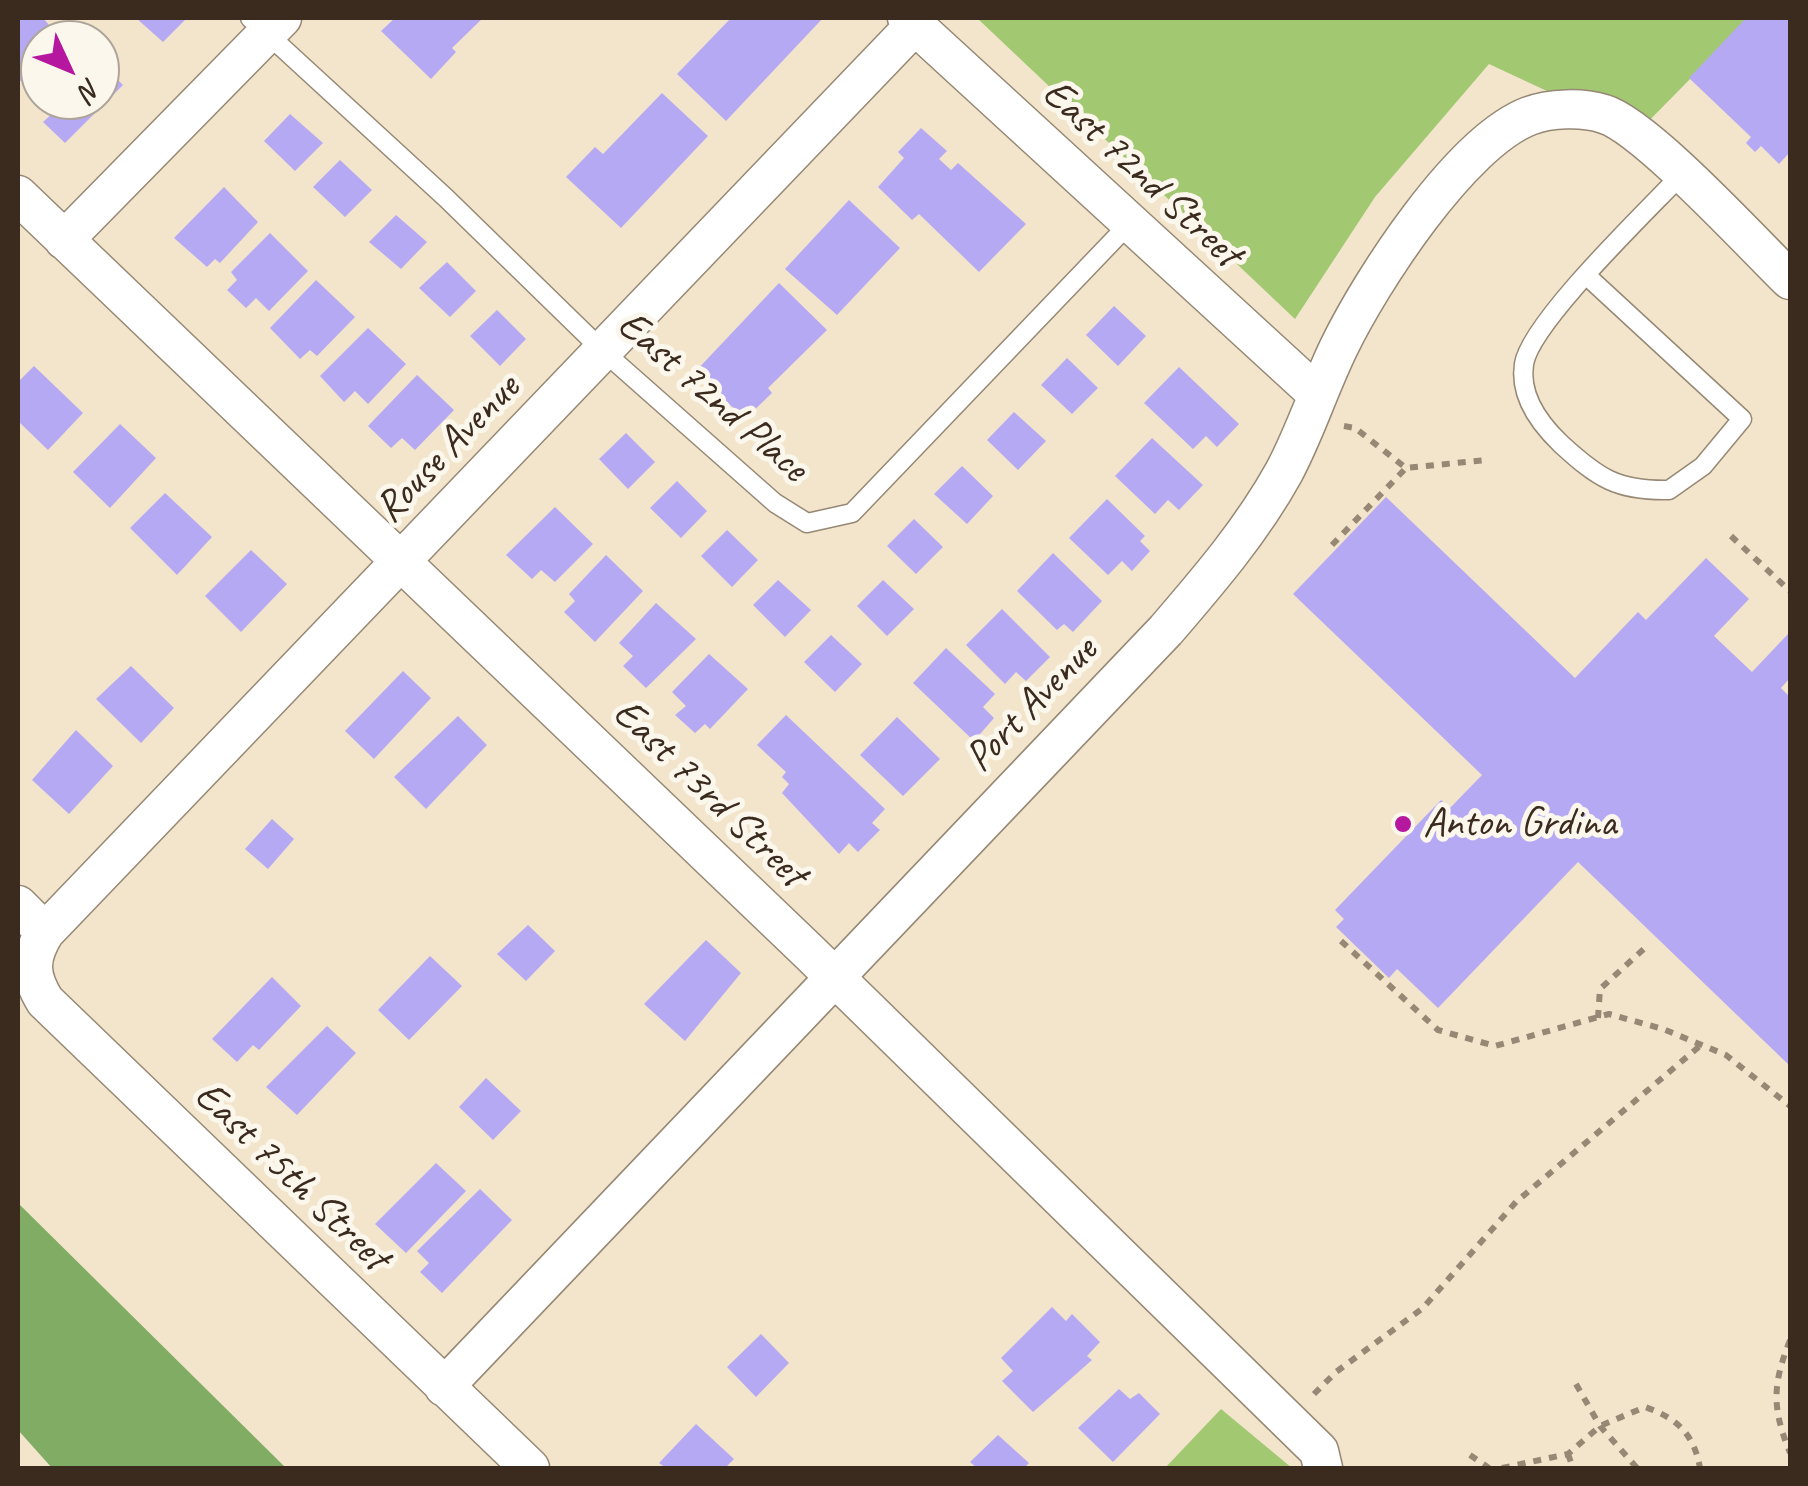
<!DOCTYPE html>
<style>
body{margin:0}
#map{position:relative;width:1808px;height:1486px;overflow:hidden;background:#f2e5cb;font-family:Caveat,sans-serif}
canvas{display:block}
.frame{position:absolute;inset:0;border:20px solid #3b2a1e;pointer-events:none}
.north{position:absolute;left:20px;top:20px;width:100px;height:100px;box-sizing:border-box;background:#fbf7ec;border:2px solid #aea59a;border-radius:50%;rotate:134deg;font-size:28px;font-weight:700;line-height:40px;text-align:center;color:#3b2a1e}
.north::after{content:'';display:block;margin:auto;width:35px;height:45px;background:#b5179e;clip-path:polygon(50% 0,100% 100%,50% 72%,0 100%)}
</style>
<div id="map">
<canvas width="1808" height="1486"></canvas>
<div class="frame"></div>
<div class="north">N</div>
</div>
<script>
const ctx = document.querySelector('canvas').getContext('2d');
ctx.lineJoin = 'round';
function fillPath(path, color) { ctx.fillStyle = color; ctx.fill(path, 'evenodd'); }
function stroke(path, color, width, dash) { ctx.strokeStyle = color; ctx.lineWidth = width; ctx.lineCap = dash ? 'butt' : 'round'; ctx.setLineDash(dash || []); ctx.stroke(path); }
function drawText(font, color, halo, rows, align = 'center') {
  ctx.font = font + ' Caveat,sans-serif'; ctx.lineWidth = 10; ctx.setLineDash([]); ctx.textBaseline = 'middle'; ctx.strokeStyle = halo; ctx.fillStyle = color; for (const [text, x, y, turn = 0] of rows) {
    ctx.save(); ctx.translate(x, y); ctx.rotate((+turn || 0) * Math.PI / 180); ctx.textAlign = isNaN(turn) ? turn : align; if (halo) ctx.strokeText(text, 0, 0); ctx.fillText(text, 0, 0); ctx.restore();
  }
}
const green = new Path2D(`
 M 977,18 L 1750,18 L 1637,133 L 1489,64 L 1375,197 L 1295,319 Z
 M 1221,1409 L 1292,1468 L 1165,1468 Z`);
const forest = new Path2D(`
 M 18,1203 L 286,1468 L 52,1468 L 18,1430 Z`);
const building = new Path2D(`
 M 18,18 L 43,18 L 62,40 L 40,40 L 40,64 L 18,83 Z
 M 136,18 L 187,18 L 163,42 Z
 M 395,18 L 483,18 L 452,48 L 456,52 L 431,79 L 381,31 Z
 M 731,18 L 823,18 L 726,121 L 677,74 Z
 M 1746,18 L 1790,18 L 1790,152 L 1779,164 L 1761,146 L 1755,152 L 1746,143 L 1751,137 L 1689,78 Z
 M 100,62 L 123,85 L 65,143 L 43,122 L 54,112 L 42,100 L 100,100 Z
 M 662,93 L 708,136 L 621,228 L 566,177 L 595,147 L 603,154 Z
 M 290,114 L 323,143 L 295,171 L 264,141 Z
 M 921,128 L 947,151 L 939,159 L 951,170 L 958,163 L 1026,224 L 979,272 L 919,214 L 912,220 L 878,187 L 904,158 L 898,152 Z
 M 340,160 L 372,190 L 345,217 L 313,187 Z
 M 224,187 L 258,222 L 220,263 L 215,259 L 207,267 L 174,238 Z
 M 849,200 L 900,248 L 837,315 L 785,269 Z
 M 396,215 L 427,242 L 401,269 L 369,242 Z
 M 270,233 L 308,271 L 269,311 L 256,298 L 246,308 L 227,290 L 237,280 L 231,272 Z
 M 447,262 L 476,291 L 450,317 L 419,288 Z
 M 316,280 L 355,317 L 317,356 L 310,350 L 300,359 L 270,328 Z
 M 779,283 L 827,330 L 768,388 L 772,393 L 745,419 L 695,372 Z
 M 1114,306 L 1146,336 L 1118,366 L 1086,335 Z
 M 497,310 L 526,339 L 500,366 L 470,336 Z
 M 368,328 L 406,364 L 368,404 L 355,391 L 344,402 L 320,376 Z
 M 1067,358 L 1098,388 L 1072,414 L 1041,385 Z
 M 34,366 L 83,413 L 48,450 L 18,421 L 18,382 Z
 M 1179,367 L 1239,424 L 1217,447 L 1206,436 L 1193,449 L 1144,403 Z
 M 417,375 L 454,410 L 415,450 L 402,438 L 391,448 L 368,426 Z
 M 1014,412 L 1046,441 L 1018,470 L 987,440 Z
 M 120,424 L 156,458 L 110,508 L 73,472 Z
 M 626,433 L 655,462 L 628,489 L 599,459 Z
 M 1152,438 L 1203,485 L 1179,510 L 1168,500 L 1155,514 L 1115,476 Z
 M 962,466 L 993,496 L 967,524 L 934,494 Z
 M 677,481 L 707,511 L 681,538 L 650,508 Z
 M 165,493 L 212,537 L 177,575 L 130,528 Z
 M 1386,497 L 1575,678 L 1638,612 L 1646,620 L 1706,558 L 1749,599 L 1714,636 L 1752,672 L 1788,634 L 1790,637 L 1790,678 L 1781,688 L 1790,697 L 1790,1066 L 1578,862 L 1438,1008 L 1397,969 L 1389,978 L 1336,927 L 1344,919 L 1335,910 L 1441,800 L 1450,808 L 1482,775 L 1293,594 Z
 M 1107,499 L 1145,536 L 1140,541 L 1150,551 L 1132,571 L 1122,561 L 1108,575 L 1069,538 Z
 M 555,507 L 593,544 L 555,582 L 541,570 L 532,579 L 506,555 Z
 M 914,519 L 943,547 L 916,574 L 887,546 Z
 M 727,530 L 758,560 L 732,587 L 701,556 Z
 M 251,550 L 287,584 L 241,632 L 205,596 Z
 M 1053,553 L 1102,601 L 1073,632 L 1064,624 L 1057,630 L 1017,591 Z
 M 606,555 L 643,591 L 595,642 L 564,612 L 575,601 L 569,594 Z
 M 778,580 L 811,610 L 785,637 L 753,605 Z
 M 883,580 L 914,609 L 887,636 L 857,606 Z
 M 656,603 L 696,639 L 646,688 L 623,666 L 633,656 L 619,643 Z
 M 1002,609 L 1050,657 L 1026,681 L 1016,672 L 1005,684 L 966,645 Z
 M 831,635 L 862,664 L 835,692 L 804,662 Z
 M 946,648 L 995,694 L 983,707 L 994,718 L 974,741 L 913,683 Z
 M 709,654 L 748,689 L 710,729 L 705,724 L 695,733 L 675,715 L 686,706 L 672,692 Z
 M 131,666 L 174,708 L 141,743 L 96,699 Z
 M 403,671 L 431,698 L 374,759 L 345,731 Z
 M 786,715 L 885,809 L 872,823 L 880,830 L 858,852 L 849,843 L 839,854 L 782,793 L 789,784 L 782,777 L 786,772 L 757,745 Z
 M 458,716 L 487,745 L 426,809 L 394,777 Z
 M 897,717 L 940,759 L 903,796 L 860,755 Z
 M 76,730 L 113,766 L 69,814 L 32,780 Z
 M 272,819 L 294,839 L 268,869 L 245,849 Z
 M 528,925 L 555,951 L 526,981 L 497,954 Z
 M 706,940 L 741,973 L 685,1041 L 644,1004 Z
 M 430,956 L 462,986 L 409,1040 L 378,1010 Z
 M 272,977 L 301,1006 L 259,1050 L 253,1045 L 237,1062 L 212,1039 Z
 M 327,1026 L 356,1053 L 297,1115 L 266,1087 Z
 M 486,1078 L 521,1111 L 493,1140 L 459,1107 Z
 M 436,1163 L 466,1191 L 406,1253 L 375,1224 Z
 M 480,1189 L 512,1220 L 442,1293 L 420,1272 L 429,1263 L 417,1251 Z
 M 1052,1307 L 1066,1321 L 1072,1314 L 1100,1342 L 1087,1356 L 1092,1360 L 1033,1412 L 1002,1381 L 1013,1371 L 1001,1358 Z
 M 761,1334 L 789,1363 L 756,1397 L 727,1367 Z
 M 1119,1389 L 1130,1399 L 1139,1393 L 1160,1414 L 1113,1462 L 1078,1428 Z
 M 696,1424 L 734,1459 L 725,1468 L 666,1468 L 659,1463 Z
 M 998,1435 L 1029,1463 L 1024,1468 L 977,1468 L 970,1462 Z`);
const path = new Path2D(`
 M 1344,426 L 1355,428 L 1406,468 L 1486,460
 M 1731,536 L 1790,591
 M 1332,545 L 1406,468
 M 1341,941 L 1438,1030 L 1495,1046 L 1609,1014 L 1663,1029 L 1726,1055 L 1790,1106
 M 1598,1018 L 1600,989 L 1646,947
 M 1790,1340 C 1772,1386 1772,1408 1790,1453
 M 1576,1384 L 1600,1426 L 1637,1468
 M 1314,1394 L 1336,1372 L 1423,1308 L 1516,1202 L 1701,1045
 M 1568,1454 L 1573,1468
 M 1470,1455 L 1489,1468
 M 1502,1468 L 1568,1454 L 1600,1426 L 1645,1407 C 1677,1418 1694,1434 1700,1468`);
const lane = new Path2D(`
 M 250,18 L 446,198 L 603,351 L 775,503 L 807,523 L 852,513 L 1128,225
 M 1587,276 L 1742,419 L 1703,466 L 1669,490 C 1617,491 1598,478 1561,444 C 1539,423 1519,396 1524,364 C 1530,323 1648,210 1681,175`);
const street = new Path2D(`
 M 907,18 L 1317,394
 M 18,195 L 808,951 L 1319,1451 L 1323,1468
 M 64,240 L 282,18
 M 18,905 L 45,932
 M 444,1387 L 1166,630 C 1209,580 1252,530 1284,472 C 1305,433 1319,388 1339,347 C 1371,281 1460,143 1529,116 C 1550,108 1583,107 1604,114 C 1645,126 1754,245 1790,280
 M 530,1468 L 45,1001 C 29,975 29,958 45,932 L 915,25`);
const markers = [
 [1403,824,10,"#b5179e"]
];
const streetNames = [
 ["East 72nd Street",1141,174,43],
 ["East 72nd Place",712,397,41],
 ["Rouse Avenue",448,449,-46],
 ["Port Avenue",1032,705,-46],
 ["East 73rd Street",709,794,44],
 ["East 75th Street",291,1177,44]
];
const poiNames = [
 ["Anton Grdina",1423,824]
];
fillPath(green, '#a2c872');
fillPath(forest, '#81ac64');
fillPath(building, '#b6a9f4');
stroke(lane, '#968874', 21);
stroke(street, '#968874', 41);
stroke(path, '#968874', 6, [8, 8]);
stroke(lane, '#fff', 18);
stroke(street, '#fff', 38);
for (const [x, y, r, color] of markers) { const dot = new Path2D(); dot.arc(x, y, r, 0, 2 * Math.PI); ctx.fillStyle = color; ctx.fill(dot); stroke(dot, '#fbf7ec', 4); }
drawText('42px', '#3b2a1e', '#fbf7ec', streetNames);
drawText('42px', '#3b2a1e', '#fbf7ec', poiNames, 'left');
</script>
